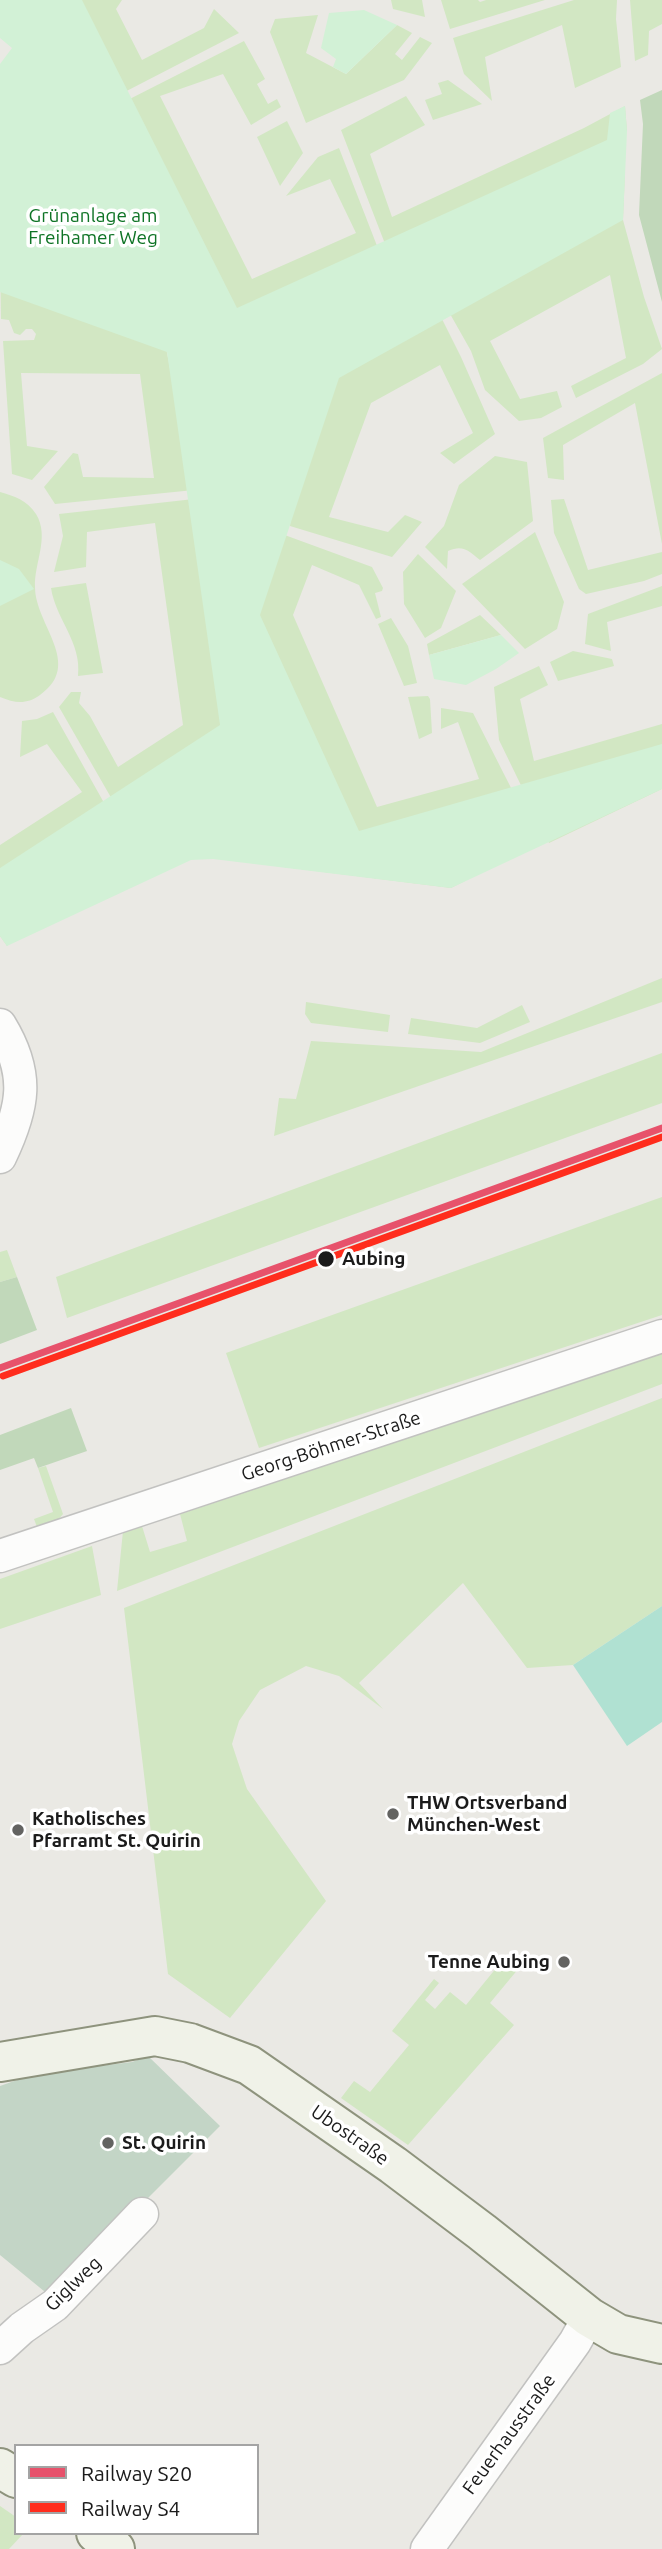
<!DOCTYPE html>
<meta charset="utf-8">
<style>
body{margin:0}
#map{position:relative;width:662px;height:2549px;overflow:hidden;background:#eae9e4;font-family:Ubuntu,sans-serif}
canvas{display:block}
.legend{position:absolute;left:14px;top:2444px;width:245px;height:91px;box-sizing:border-box;background:#fff;border:2px solid #a4a4a4;margin:0;padding:9px 12px;list-style:none;font-size:21px;color:#1b1b1b}
.legend li{display:flex;align-items:center;gap:14px;height:35px}
.legend b{width:35px;border:2px solid #a4a4a4}
</style>
<div id="map">
<canvas width="662" height="2549"></canvas>
<ul class="legend">
<li><b style="height:9px;background:#e7526b"></b>Railway S20</li>
<li><b style="height:9px;background:#ff2d1d"></b>Railway S4</li>
</ul>
</div>
<script>
const ctx = document.querySelector('canvas').getContext('2d');
ctx.lineJoin = 'round';
function fillPath(path, color) { ctx.fillStyle = color; ctx.fill(path, 'evenodd'); }
function stroke(path, color, width, dash) { ctx.strokeStyle = color; ctx.lineWidth = width; ctx.lineCap = dash ? 'butt' : 'round'; ctx.setLineDash(dash || []); ctx.stroke(path); }
function drawText(font, color, halo, rows, align = 'center') {
  ctx.font = font + ' Ubuntu,sans-serif'; ctx.lineWidth = 7; ctx.setLineDash([]); ctx.textBaseline = 'middle'; ctx.strokeStyle = halo; ctx.fillStyle = color; for (const [text, x, y, turn = 0] of rows) {
    ctx.save(); ctx.translate(x, y); ctx.rotate((+turn || 0) * Math.PI / 180); ctx.textAlign = isNaN(turn) ? turn : align; if (halo) ctx.strokeText(text, 0, 0); ctx.fillText(text, 0, 0); ctx.restore();
  }
}
const grass = new Path2D(`
 M 62,0 L 122,0 L 116,9 L 142,60 L 204,28 L 214,9 L 239,33 L 113,98 Z
 M 391,0 L 422,0 L 425,17 L 393,9 Z
 M 441,0 L 478,0 L 480,2 L 486,0 L 545,0 L 450,29 Z
 M 574,0 L 617,0 L 616,19 L 621,67 L 575,88 L 562,25 L 485,57 L 492,101 L 464,74 L 453,38 Z
 M 630,0 L 662,0 L 662,24 L 649,31 L 648,55 L 635,61 Z
 M 318,15 L 306,53 L 346,74 L 397,25 L 412,33 L 395,54 L 402,60 L 420,37 L 432,43 L 404,80 L 306,123 L 270,32 L 275,19 Z
 M 244,41 L 265,79 L 257,84 L 268,104 L 277,99 L 281,107 L 251,125 L 223,74 L 160,96 L 252,279 L 356,233 L 330,179 L 286,196 L 318,157 L 339,148 L 386,269 L 225,319 L 108,110 Z
 M 448,80 L 482,104 L 433,120 L 425,100 L 442,94 L 438,83 Z
 M 406,96 L 425,125 L 370,154 L 392,217 L 584,128 L 625,106 L 627,131 L 394,267 L 341,130 Z
 M 287,121 L 303,153 L 280,186 L 257,137 Z
 M 625,172 L 623,220 L 644,297 L 662,349 L 643,364 L 576,398 L 571,386 L 626,358 L 610,275 L 490,341 L 520,399 L 557,391 L 562,407 L 541,418 L 519,421 L 485,390 L 471,351 L 445,305 Z
 M 141,221 L 194,490 L 55,504 L 44,487 L 73,453 L 78,454 L 83,477 L 154,478 L 140,374 L 21,373 L 27,446 L 58,451 L 32,480 L 12,474 L 3,341 L 34,340 L 36,334 L 32,329 L 26,329 L 20,335 L 14,333 L 9,320 L 1,319 L 0,253 Z
 M 424,283 L 461,357 L 495,434 L 454,464 L 440,453 L 473,433 L 440,365 L 371,403 L 329,517 L 388,532 L 405,515 L 422,522 L 392,557 L 290,526 L 309,325 Z
 M 662,373 L 662,544 L 635,403 L 563,445 L 564,480 L 548,478 L 543,438 Z
 M 495,456 L 527,462 L 533,521 L 480,560 C 469,551 463,544 448,551 L 447,569 L 425,547 L 444,526 L 459,485 Z
 M 0,492 C 14,496 27,500 36,514 C 50,537 34,563 35,587 C 35,625 84,664 40,695 C 26,705 15,703 0,697 Z
 M 194,499 L 268,765 L 113,801 L 59,707 L 71,692 L 81,692 L 79,703 L 90,716 L 118,767 L 183,725 L 155,523 L 87,532 L 86,567 L 54,572 L 63,536 L 59,514 Z
 M 564,499 L 588,570 L 662,552 L 662,574 L 644,581 L 586,594 L 579,589 L 554,533 L 551,500 Z
 M 271,530 L 372,567 L 383,588 L 382,591 L 375,593 L 381,617 L 376,619 L 359,585 L 312,565 L 293,615 L 377,807 L 479,779 L 458,722 L 441,729 L 441,708 L 473,713 L 539,843 L 451,888 L 284,867 L 241,653 Z
 M 535,532 L 564,602 L 557,629 L 525,649 L 462,584 Z
 M 418,554 L 456,591 L 441,628 L 425,638 L 404,604 L 403,572 Z
 M 86,583 L 103,673 L 78,676 C 82,642 56,620 51,588 Z
 M 662,586 L 662,606 L 607,622 L 611,651 L 585,644 L 588,614 Z
 M 480,615 L 501,635 L 429,655 L 427,644 Z
 M 391,618 L 408,646 L 417,683 L 404,686 L 378,624 Z
 M 573,651 L 612,659 L 614,666 L 558,681 L 550,662 Z
 M 539,666 L 548,685 L 520,699 L 534,761 L 662,724 L 662,789 L 549,843 L 499,740 L 494,687 Z
 M 428,696 L 430,699 L 432,733 L 419,739 L 408,697 Z
 M 53,712 L 103,801 L 104,809 L 7,946 L 0,936 L 0,845 L 82,792 L 47,744 L 20,757 L 22,721 L 37,719 Z
 M 662,978 L 662,1002 L 274,1136 L 279,1098 L 296,1099 L 311,1041 L 481,1052 Z
 M 306,1002 L 390,1015 L 388,1032 L 311,1023 L 305,1014 Z
 M 522,1005 L 530,1022 L 480,1043 L 408,1034 L 411,1018 L 477,1028 Z
 M 662,1053 L 662,1103 L 67,1318 L 56,1277 Z
 M 662,1197 L 662,1315 L 259,1448 L 226,1353 Z
 M 7,1250 L 17,1277 L 0,1282 L 0,1252 Z
 M 662,1352 L 662,1384 L 117,1591 L 123,1531 L 142,1526 L 150,1552 L 187,1541 L 180,1514 Z
 M 662,1398 L 662,1606 L 573,1665 L 527,1668 L 463,1583 L 359,1683 L 383,1709 L 339,1676 L 306,1666 L 260,1690 L 239,1721 L 232,1744 L 247,1789 L 326,1901 L 230,2018 L 168,1974 L 124,1608 Z
 M 46,1466 L 63,1514 L 57,1521 L 37,1527 L 34,1519 L 53,1512 L 38,1468 Z
 M 92,1546 L 101,1595 L 0,1629 L 0,1579 Z
 M 506,1956 L 519,1968 L 490,2003 L 514,2025 L 408,2145 L 341,2098 L 354,2081 L 370,2092 L 409,2045 L 392,2031 L 434,1979 L 439,1983 L 425,2000 L 435,2009 L 450,1992 L 466,2005 Z
 M 0,2506 L 16,2517 L 16,2533 L 24,2533 L 9,2549 L 0,2549 Z`);
const forest = new Path2D(`
 M 662,90 L 662,302 L 639,215 L 643,124 L 640,100 Z
 M 17,1277 L 37,1330 L 0,1344 L 0,1282 Z
 M 71,1408 L 87,1451 L 38,1468 L 34,1458 L 0,1470 L 0,1435 Z`);
const cemetery = new Path2D(`
 M 148,2056 L 220,2126 L 50,2296 L 0,2255 L 0,2086 L 34,2074 L 132,2062 Z`);
const park = new Path2D(`
 M 0,0 L 82,0 L 237,308 L 607,140 L 610,113 L 625,106 L 627,131 L 623,220 L 339,378 L 260,615 L 359,831 L 662,744 L 662,789 L 451,888 L 213,859 L 191,860 L 7,946 L 0,936 L 0,868 L 220,725 L 167,352 L 0,292 L 0,64 L 12,48 L 0,38 Z
 M 364,10 L 397,25 L 346,74 L 333,67 L 336,59 L 321,48 L 329,13 Z
 M 0,560 L 19,569 L 34,589 L 0,606 Z
 M 501,635 L 519,653 L 496,669 L 466,685 L 434,679 L 429,655 Z`);
const pitch = new Path2D(`
 M 662,1606 L 662,1722 L 627,1746 L 573,1665 Z`);
const street = new Path2D(`
 M 0,1025 C 30,1074 24,1107 0,1157
 M 0,1556 L 662,1336
 M 0,2348 L 22,2328 L 55,2305 L 142,2214
 M 427,2549 L 575,2342 L 589,2317`);
const secondary = new Path2D(`
 M 0,2062 L 155,2036 L 190,2043 L 249,2065 L 393,2165 L 482,2232 L 589,2317 L 618,2334 L 662,2344
 M 0,2468 L 16,2478
 M 96,2533 L 115,2549`);
const rail1 = new Path2D(`
 M 0,1368 L 662,1128`);
const rail2 = new Path2D(`
 M 3,1376 L 662,1137`);
const markers = [
 [326,1259,9,"#1b1b1b"],
 [393,1814,7,"#636361"],
 [18,1830,7,"#636361"],
 [564,1962,7,"#636361"],
 [108,2143,7,"#636361"]
];
const parkNames = [
 ["Grünanlage am",93,216],
 ["Freihamer Weg",93,238]
];
const stopNames = [
 ["Aubing",342,1259]
];
const streetNames = [
 ["Georg-Böhmer-Straße",331,1446,-18],
 ["Ubostraße",350,2135,35],
 ["Giglweg",73,2284,-44],
 ["Feuerhausstraße",509,2434,-54]
];
const poiNames = [
 ["THW Ortsverband",407,1803],
 ["München-West",407,1825],
 ["Katholisches",32,1819],
 ["Pfarramt St. Quirin",32,1841],
 ["Tenne Aubing",550,1962,"right"],
 ["St. Quirin",122,2143]
];
fillPath(grass, '#d2e7c3');
fillPath(forest, '#c1d8ba');
fillPath(cemetery, '#c3d5c6');
fillPath(park, '#d2f1d6');
fillPath(pitch, '#b0e1d2');
stroke(street, '#c2c2c0', 35);
stroke(secondary, '#8e937d', 42);
stroke(street, '#fcfcfb', 32);
stroke(secondary, '#f0f2e8', 38);
stroke(rail1, '#e7526b', 7);
stroke(rail2, '#ff2d1d', 7);
for (const [x, y, r, color] of markers) { const dot = new Path2D(); dot.arc(x, y, r, 0, 2 * Math.PI); ctx.fillStyle = color; ctx.fill(dot); stroke(dot, '#fff', 2.5); }
drawText('19px', '#0f7426', '#fff', parkNames);
drawText('bold 19px', '#1b1b1b', '#fff', stopNames, 'left');
drawText('19px', '#1b1b1b', '#fff', streetNames);
drawText('bold 19px', '#1b1b1b', '#fff', poiNames, 'left');
</script>
